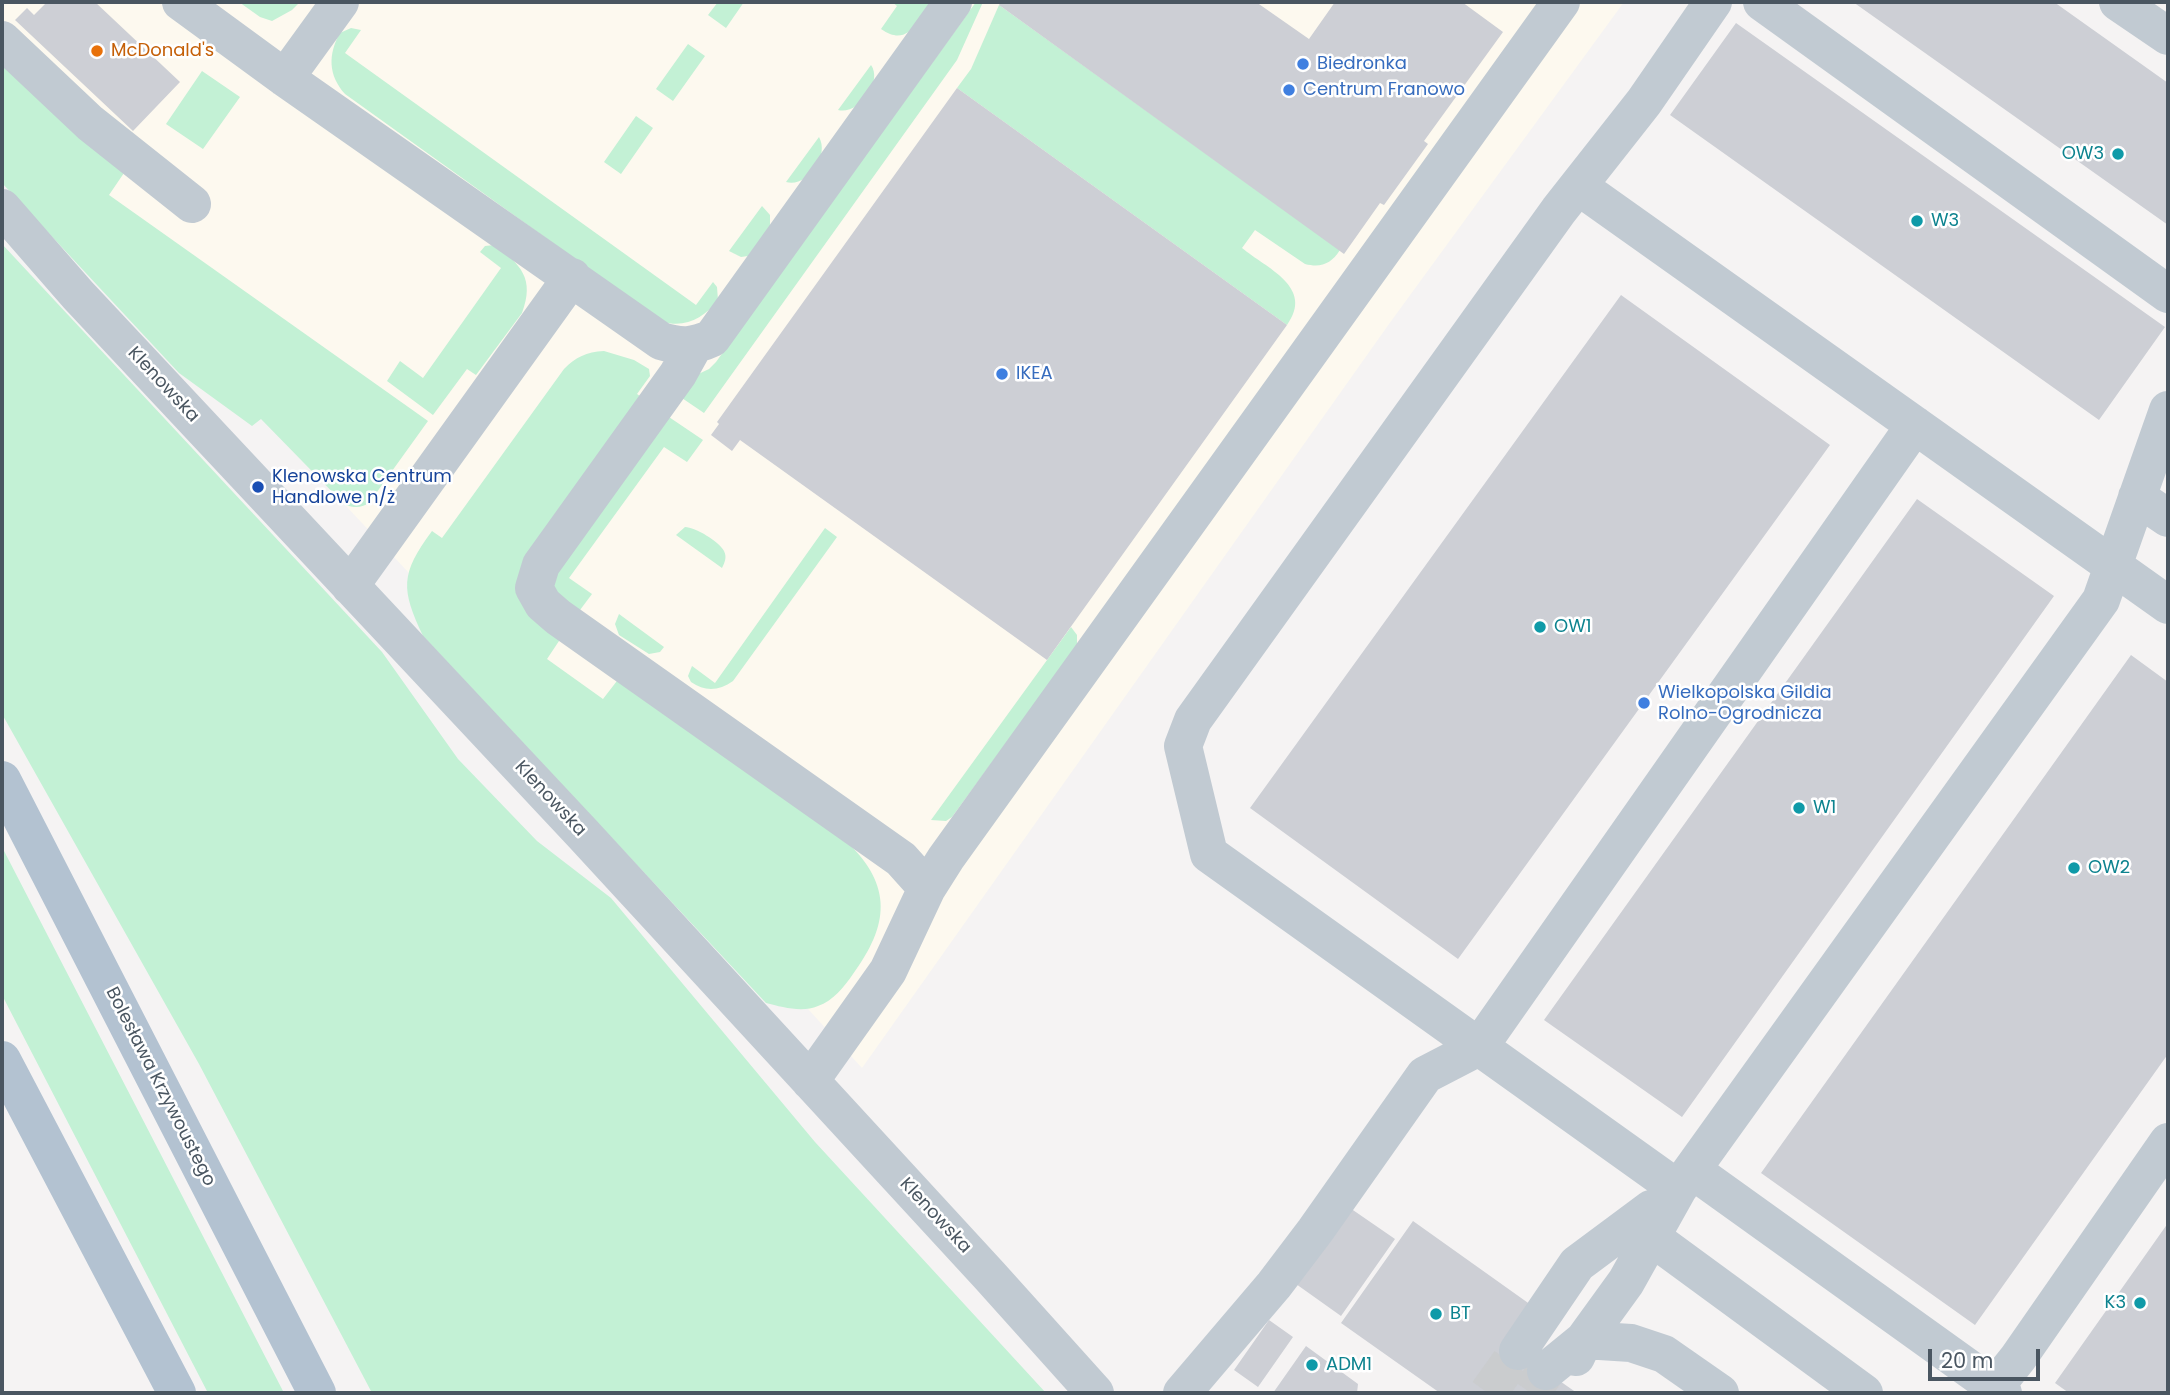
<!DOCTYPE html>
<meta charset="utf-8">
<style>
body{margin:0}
#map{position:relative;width:2170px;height:1395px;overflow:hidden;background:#f5f3f3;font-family:Poppins,sans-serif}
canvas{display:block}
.frame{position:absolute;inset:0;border:4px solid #4a5661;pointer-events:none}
.scale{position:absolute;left:1928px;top:1349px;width:112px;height:32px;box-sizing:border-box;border:4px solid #4a5661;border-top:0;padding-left:9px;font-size:21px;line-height:24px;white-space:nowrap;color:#4a5661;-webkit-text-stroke:5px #fff;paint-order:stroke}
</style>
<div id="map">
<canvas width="2170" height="1395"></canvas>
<div class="frame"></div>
<div class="scale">20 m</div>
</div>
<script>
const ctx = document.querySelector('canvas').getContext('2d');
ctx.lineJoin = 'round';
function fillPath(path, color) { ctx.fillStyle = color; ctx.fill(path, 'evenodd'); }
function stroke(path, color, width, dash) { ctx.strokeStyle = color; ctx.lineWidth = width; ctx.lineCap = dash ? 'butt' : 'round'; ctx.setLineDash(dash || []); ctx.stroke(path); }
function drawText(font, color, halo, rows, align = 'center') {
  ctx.font = font + ' Poppins,sans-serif'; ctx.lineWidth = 5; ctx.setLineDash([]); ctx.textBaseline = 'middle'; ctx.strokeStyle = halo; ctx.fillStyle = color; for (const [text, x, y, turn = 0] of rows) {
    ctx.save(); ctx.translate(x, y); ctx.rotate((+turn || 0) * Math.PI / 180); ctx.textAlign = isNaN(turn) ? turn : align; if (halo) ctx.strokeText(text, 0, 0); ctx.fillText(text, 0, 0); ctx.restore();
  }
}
const commercial = new Path2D(`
 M 2,2 L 1624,2 L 1389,324 L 862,1068 L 409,573 L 2,140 Z`);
const green = new Path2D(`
 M 239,2 L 300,2 L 292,10 L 272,21 L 260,17 Z
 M 718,2 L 744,2 L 726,28 L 708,15 Z
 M 892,2 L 932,2 C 918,21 908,48 881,29 L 897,6 Z
 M 976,2 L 983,2 L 957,60 L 704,413 L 676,394 L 690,378 L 709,369 L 716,362 Z
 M 999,5 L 1340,250 C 1331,264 1321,268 1305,264 L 1255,230 L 1242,248 C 1266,268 1315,287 1287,325 L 957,88 L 971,69 Z
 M 351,28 L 361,30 L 345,53 L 696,305 L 713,282 L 717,287 L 718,300 C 704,318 686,328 663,322 L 345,94 C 328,75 328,54 340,33 Z
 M 688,44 L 705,56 L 673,101 L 656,89 Z
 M 2,65 L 126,170 L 109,195 L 428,421 L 369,503 C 361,508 355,508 345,505 L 261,419 L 252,426 L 179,373 L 2,183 Z
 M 871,65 C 883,82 859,115 838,110 Z
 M 202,71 L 240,97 L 203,149 L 166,124 Z
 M 636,116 L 653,128 L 621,174 L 604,162 Z
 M 819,137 C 830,156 807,188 786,182 Z
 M 762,206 L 770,215 L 770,227 L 748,256 L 741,257 L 729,251 Z
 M 2,244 L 382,652 L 458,759 L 537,841 L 611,898 L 815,1142 L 1046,1393 L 372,1393 L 199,1064 L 2,714 Z
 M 494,245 C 521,264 535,279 522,313 L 476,375 L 467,369 L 433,415 L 387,381 L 400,361 L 423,378 L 501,268 L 480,252 L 485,246 Z
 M 604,351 L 634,360 L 649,369 L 650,376 L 637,394 L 647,401 L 525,569 L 563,635 L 547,659 L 603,699 L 620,677 L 847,842 C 893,886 889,925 853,974 C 844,987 833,1001 818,1006 C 802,1013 782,1007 766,1003 L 423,636 C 401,589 400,574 432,531 L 442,538 L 564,369 C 576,357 586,352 604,351 Z
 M 663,413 L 703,440 L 687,462 L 664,447 L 569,578 L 592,594 L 580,610 L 565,612 L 549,575 Z
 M 685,527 C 695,527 720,542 724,551 C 727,557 725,562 722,568 L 676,535 Z
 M 825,528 L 837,537 L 733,681 C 719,691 705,692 691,682 L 688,676 L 692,666 L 715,683 Z
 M 619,614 L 664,647 L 660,652 L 649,654 L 619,635 L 615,624 Z
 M 1071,627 L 1077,635 L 1077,646 L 952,817 L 946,821 L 931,820 Z
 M 2,847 L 284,1393 L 208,1393 L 18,1026 L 2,995 Z`);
const building = new Path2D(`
 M 47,2 L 95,2 L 180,82 L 133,131 L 15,20 L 27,8 L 34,15 Z
 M 1001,2 L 1256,2 L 1309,39 L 1335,2 L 1462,2 L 1503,32 L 1424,141 L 1428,144 L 1384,205 L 1380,203 L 1344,254 L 999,5 Z
 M 1853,2 L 2054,2 L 2168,83 L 2168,225 Z
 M 1736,23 L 2165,327 L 2099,420 L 1670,115 Z
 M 957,88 L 1287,325 L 1047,660 L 740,440 L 732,451 L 711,435 L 719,424 L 717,422 Z
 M 1621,295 L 1830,445 L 1458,959 L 1250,808 Z
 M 1917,499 L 2054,596 L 1682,1117 L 1544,1020 Z
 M 2131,655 L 2168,682 L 2168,1054 L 1975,1325 L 1761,1173 Z
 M 1350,1208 L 1395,1239 L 1341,1316 L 1296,1284 Z
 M 1413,1221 L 1531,1305 L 1504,1342 L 1577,1393 L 1440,1393 L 1341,1323 Z
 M 2168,1223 L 2168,1393 L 2069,1393 L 2055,1383 Z
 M 1269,1320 L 1293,1337 L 1258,1387 L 1234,1370 Z
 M 1306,1346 L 1358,1384 L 1357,1393 L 1273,1393 Z`);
const minorTunnel = new Path2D(`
 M 1488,1393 L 1518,1351
 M 1531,1393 L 1546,1371`);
const minor = new Path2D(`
 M 181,2 L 285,78
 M 340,2 L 285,78 L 661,341 C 681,347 693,347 712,338 L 953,2
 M 1762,2 L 2168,294
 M 2118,2 L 2168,36
 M 2,40 L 90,123 L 192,204
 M 1578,186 L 2168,605
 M 2,208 L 78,295 L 583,834 L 989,1275 L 1095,1393
 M 693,347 L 678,374 L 541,565 L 534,588 L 543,604 L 558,617 L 901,859 L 927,888
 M 2137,497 L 2168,518
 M 350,586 L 572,277
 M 810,1081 L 888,971 L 927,888 L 946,858 L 1561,2
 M 1692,1170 L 2003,1393
 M 1678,1189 L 1209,854 L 1183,746 L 1193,720 L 1559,210 L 1644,102 L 1713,2
 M 1632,1223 L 1864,1393
 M 1518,1351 L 1577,1264 L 1651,1209
 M 1576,1357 L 1584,1340 L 1631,1343 L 1664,1354 L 1720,1393
 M 1546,1371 L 1584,1340 L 1626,1282 L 1678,1189 L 2101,600 L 2168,410
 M 1182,1393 L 1274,1285 L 1315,1231 L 1425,1075 L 1479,1047 L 1915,425
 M 1990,1393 L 2018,1358 L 2168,1142`);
const major = new Path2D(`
 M 2,780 L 317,1393
 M 2,1060 L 177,1393`);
const markers = [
 [97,51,7,"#e8710a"],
 [1303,64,7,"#3f7fe0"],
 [1289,90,7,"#3f7fe0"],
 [2118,154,7,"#0f9aa8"],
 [1917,221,7,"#0f9aa8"],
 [1002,374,7,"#3f7fe0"],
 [258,487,7,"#1a4fb4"],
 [1540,627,7,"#0f9aa8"],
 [1644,703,7,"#3f7fe0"],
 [1799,808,7,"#0f9aa8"],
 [2074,868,7,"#0f9aa8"],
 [2140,1303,7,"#0f9aa8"],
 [1436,1314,7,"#0f9aa8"],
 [1312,1365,7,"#0f9aa8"]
];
const foodNames = [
 ["McDonald's",111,51]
];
const shopNames = [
 ["Biedronka",1317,64],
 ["Centrum Franowo",1303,90],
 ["IKEA",1016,374],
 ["Wielkopolska Gildia",1658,693],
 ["Rolno-Ogrodnicza",1658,714]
];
const cultureNames = [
 ["OW3",2104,154,"right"],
 ["W3",1931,221],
 ["OW1",1554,627],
 ["W1",1813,808],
 ["OW2",2088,868],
 ["K3",2126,1303,"right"],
 ["BT",1450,1314],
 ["ADM1",1326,1365]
];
const streetNames = [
 ["Klenowska",163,385,47],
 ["Klenowska",550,799,47],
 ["Bolesława Krzywoustego",160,1087,63],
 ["Klenowska",935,1216,47]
];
const transitNames = [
 ["Klenowska Centrum",272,477],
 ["Handlowe n/ż",272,498]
];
fillPath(commercial, '#fdf9ef');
fillPath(green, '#c3f1d5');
fillPath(building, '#cdcfd5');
stroke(minorTunnel, '#caccce', 38, [38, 19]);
stroke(minor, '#c1cad2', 38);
stroke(major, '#b3c2d1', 38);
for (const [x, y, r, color] of markers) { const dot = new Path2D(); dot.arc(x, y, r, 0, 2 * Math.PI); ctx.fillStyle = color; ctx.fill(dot); stroke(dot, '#fff', 2.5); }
drawText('18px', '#c56008', '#fff', foodNames, 'left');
drawText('18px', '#366cbe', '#fff', shopNames, 'left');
drawText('18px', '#0d838f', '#fff', cultureNames, 'left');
drawText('18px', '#4a5661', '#fff', streetNames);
drawText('18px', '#164399', '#fff', transitNames, 'left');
</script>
